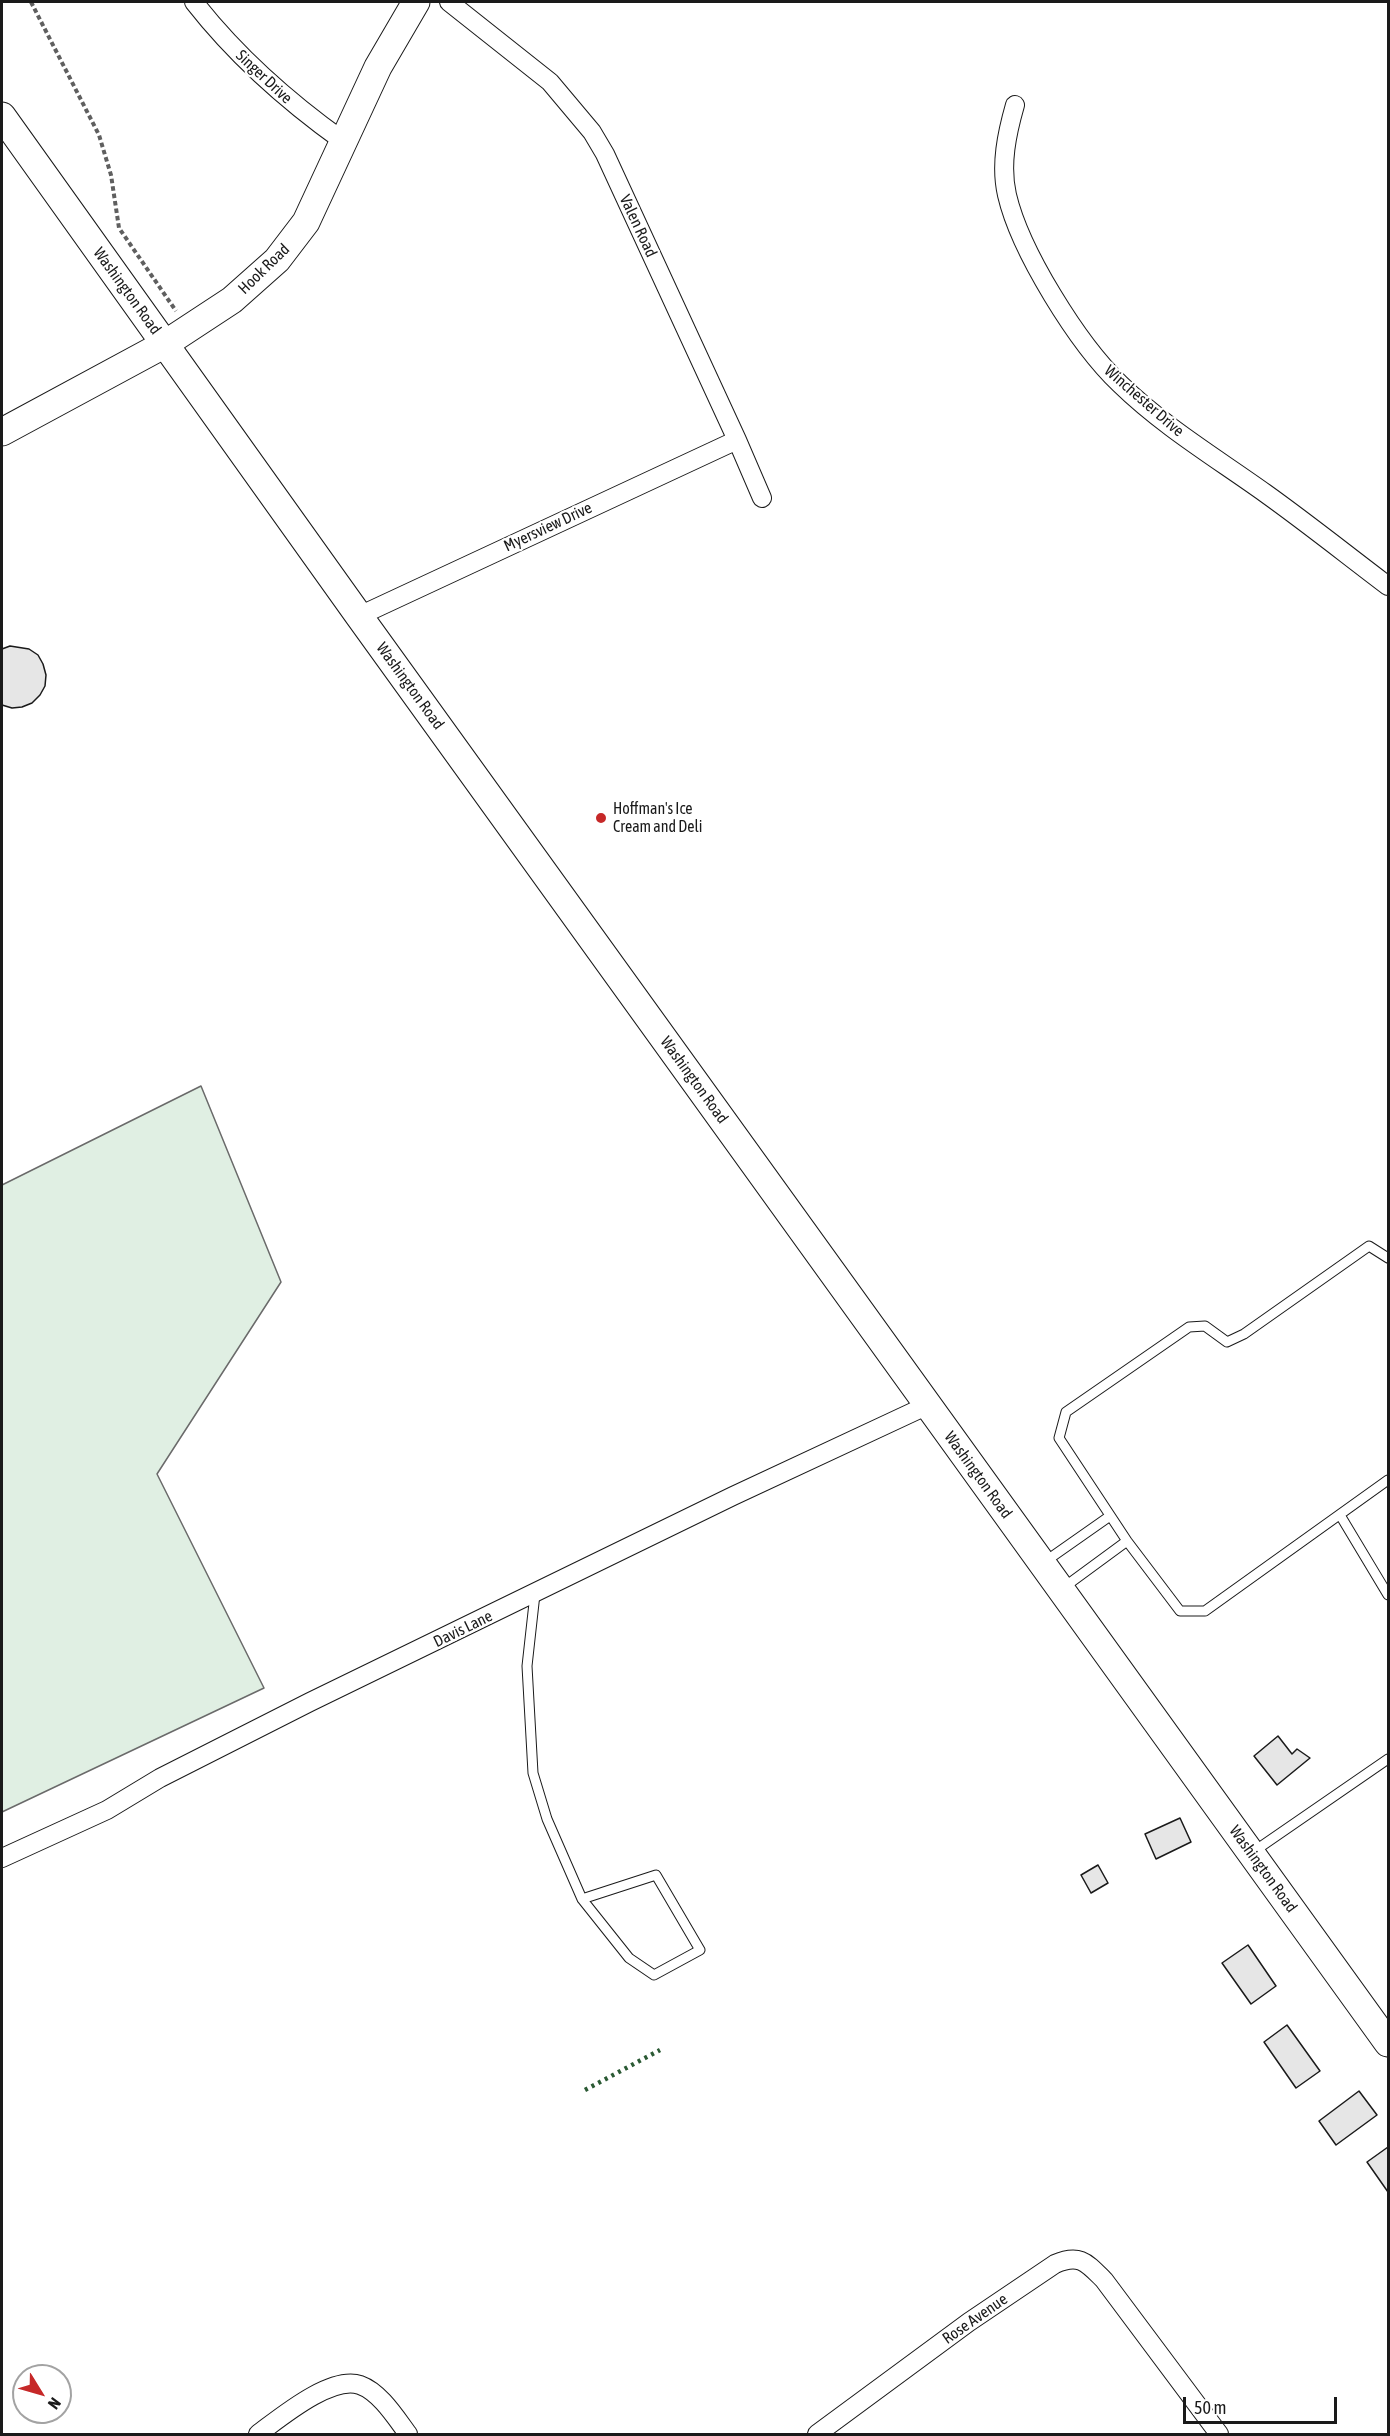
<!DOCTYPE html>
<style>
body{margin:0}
#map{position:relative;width:1390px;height:2436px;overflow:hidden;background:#fff;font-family:"Asap Condensed",sans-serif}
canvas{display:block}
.frame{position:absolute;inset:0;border:3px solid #1a1a1a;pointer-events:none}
.north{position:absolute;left:12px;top:2364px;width:60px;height:60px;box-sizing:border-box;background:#fff;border:2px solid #a3a3a3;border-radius:50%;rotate:127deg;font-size:16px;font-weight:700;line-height:24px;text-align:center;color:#1a1a1a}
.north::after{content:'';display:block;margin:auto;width:21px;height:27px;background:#c62828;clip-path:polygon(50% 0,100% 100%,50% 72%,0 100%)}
.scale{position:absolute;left:1183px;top:2397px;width:154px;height:27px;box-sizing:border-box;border:3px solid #1a1a1a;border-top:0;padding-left:8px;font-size:18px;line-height:21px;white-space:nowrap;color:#1a1a1a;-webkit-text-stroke:4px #fff;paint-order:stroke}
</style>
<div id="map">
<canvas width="1390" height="2436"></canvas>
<div class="frame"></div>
<div class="north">N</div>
<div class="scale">50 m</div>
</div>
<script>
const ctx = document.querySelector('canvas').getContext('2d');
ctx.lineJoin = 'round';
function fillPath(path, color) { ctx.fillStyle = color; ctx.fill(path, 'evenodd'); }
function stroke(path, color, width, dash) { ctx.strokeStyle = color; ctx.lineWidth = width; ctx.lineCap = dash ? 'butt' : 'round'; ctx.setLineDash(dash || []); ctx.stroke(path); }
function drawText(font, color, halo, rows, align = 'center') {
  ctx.font = font + ' "Asap Condensed",sans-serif'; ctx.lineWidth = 4.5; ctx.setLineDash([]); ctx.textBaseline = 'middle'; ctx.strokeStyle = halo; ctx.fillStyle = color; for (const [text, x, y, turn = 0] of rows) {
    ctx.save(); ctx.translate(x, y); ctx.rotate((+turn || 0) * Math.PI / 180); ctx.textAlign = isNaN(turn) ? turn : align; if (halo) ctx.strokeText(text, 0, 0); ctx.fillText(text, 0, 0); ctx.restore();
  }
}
const green = new Path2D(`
 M 201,1086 L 281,1282 L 157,1474 L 264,1688 L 2,1812 L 2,1185 Z`);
const building = new Path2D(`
 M 10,646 L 29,649 L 38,655 L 43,664 L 46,675 L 45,686 L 40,695 L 32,703 L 22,707 L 12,708 L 2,705 L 2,649 Z
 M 1278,1736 L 1292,1754 L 1297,1749 L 1310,1758 L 1277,1785 L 1254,1756 Z
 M 1180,1818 L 1191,1842 L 1156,1859 L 1145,1834 Z
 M 1098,1865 L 1108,1883 L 1091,1893 L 1081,1875 Z
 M 1248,1945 L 1276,1986 L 1251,2004 L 1222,1963 Z
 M 1287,2025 L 1320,2071 L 1296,2088 L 1264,2042 Z
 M 1359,2091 L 1377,2115 L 1336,2145 L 1319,2121 Z
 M 1388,2147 L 1388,2192 L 1367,2162 Z`);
const path = new Path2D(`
 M 31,2 L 99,135 L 111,175 L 119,228 L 176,311`);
const lane = new Path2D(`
 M 1388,1258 L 1369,1246 L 1244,1334 L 1227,1342 L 1205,1326 L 1189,1327 L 1066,1412 L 1059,1438 L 1127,1541 L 1180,1611 L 1205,1611 L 1388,1480
 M 1340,1515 L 1388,1595
 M 1043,1563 L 1110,1516
 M 1063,1588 L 1127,1541
 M 535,1594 L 527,1666 L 533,1773 L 547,1819 L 582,1899 L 629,1958 L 654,1975 L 700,1950 L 656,1875 L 582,1899
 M 1253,1852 L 1388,1759`);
const street = new Path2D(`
 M 194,2 C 237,57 287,101 343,141
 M 449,2 L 550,82 L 592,132 L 605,154 L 737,440 L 762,498
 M 1015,105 C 1007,133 1000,165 1007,195 C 1020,251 1078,344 1120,384 C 1163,426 1216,458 1265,493 C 1307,523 1347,555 1388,586
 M 359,616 L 737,440
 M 2,1858 L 107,1810 L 160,1778 L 310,1702 L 733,1496 L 928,1405
 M 258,2434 C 280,2418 331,2375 360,2385 C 380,2392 396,2418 408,2434
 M 817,2434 L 969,2322 L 1055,2264 C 1080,2253 1087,2263 1104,2280 L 1219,2434`);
const secondary = new Path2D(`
 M 2,116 L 359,616 L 1388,2043
 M 2,432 L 165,344 L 232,300 L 277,260 L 306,222 L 378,67 L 416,2`);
const hedge = new Path2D(`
 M 585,2090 L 660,2050`);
const markers = [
 [601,818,6,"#c62828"]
];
const streetNames = [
 ["Singer Drive",264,77,43],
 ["Valen Road",638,226,65],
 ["Hook Road",264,269,-44],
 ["Washington Road",127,291,54],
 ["Winchester Drive",1144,401,41],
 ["Myersview Drive",548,527,-25],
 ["Washington Road",410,686,54],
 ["Washington Road",694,1080,54],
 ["Washington Road",978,1475,54],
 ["Davis Lane",463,1629,-26],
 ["Washington Road",1263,1869,54],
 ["Rose Avenue",975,2319,-35]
];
const poiNames = [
 ["Hoffman's Ice",613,809],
 ["Cream and Deli",613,827]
];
fillPath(green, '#e0efe3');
stroke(green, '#6a6a6a', 1.5);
fillPath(building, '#e6e6e6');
stroke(building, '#1a1a1a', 1.5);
stroke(lane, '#1a1a1a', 11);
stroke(street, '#1a1a1a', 20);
stroke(secondary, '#1a1a1a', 29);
stroke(path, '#5f5f5f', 4, [4.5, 3]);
stroke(lane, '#fff', 9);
stroke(street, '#fff', 18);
stroke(secondary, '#fff', 27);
stroke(hedge, '#2b5a34', 4.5, [3, 4.5]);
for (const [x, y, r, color] of markers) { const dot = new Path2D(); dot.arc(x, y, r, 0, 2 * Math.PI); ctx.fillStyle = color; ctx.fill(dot); stroke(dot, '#fff', 2); }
drawText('16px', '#1a1a1a', '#fff', streetNames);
drawText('16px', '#1a1a1a', '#fff', poiNames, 'left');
</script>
